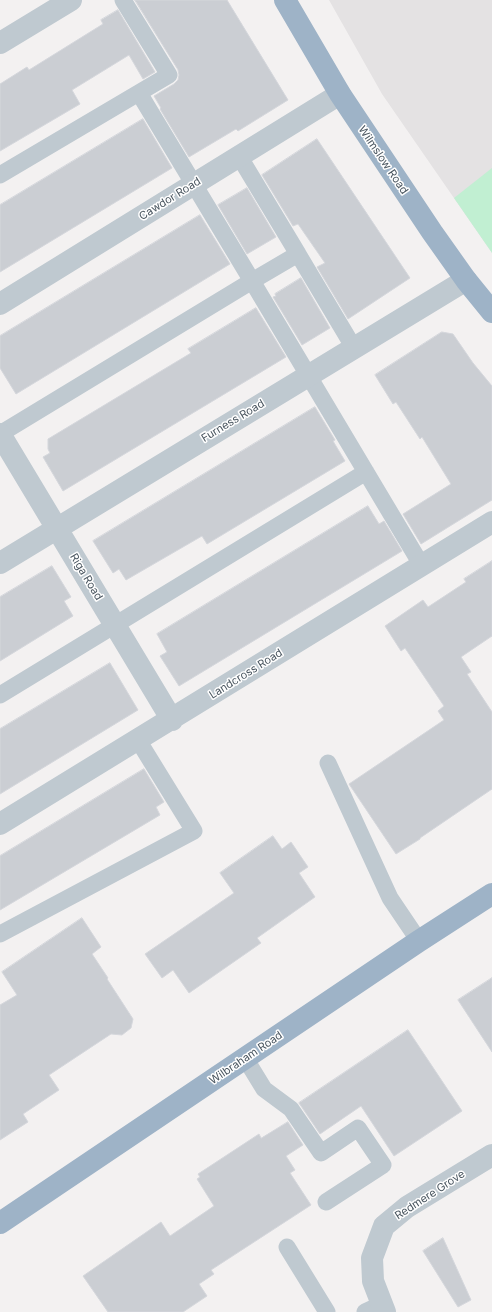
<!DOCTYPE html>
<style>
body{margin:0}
canvas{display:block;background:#f3f1f1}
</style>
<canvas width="492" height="1312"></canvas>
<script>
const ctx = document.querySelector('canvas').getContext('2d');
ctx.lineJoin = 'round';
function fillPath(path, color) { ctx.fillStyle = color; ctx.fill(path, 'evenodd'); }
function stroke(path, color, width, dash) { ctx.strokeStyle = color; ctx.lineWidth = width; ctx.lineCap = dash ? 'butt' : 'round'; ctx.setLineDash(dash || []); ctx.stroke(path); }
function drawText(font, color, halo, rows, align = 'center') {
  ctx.font = font + ' Inter,sans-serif'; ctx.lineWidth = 3; ctx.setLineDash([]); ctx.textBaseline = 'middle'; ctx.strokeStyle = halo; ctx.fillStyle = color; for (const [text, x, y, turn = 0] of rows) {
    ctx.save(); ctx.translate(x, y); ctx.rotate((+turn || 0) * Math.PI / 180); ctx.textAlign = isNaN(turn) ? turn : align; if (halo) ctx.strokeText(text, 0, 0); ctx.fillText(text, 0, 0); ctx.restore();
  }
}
const education = new Path2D(`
 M 329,0 L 492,0 L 492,253 L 382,94 Z`);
const green = new Path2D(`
 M 492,168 L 492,253 L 454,198 Z`);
const building = new Path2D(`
 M 135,0 L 227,0 L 288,100 L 238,131 L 236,129 L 189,157 L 160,109 L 161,108 L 154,96 L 174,84 L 178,80 L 179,75 L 178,70 Z
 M 118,10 L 155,72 L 143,79 L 129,55 L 72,90 L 80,104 L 0,151 L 0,84 L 27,67 L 29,70 L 103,24 L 101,20 Z
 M 143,119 L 172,168 L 0,272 L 0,205 Z
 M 317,139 L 410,278 L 348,319 L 317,267 L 325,263 L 298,224 L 293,226 L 262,175 Z
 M 247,188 L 276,237 L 247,254 L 218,205 Z
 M 200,215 L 230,264 L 16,394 L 0,368 L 0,336 Z
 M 301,278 L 330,328 L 302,345 L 273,297 L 276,296 L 275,294 Z
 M 256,308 L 286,357 L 63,491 L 43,457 L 50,453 L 48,449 L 48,439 L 191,353 L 188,349 Z
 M 442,332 L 453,334 L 473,363 L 492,386 L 492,500 L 421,544 L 403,514 L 451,484 L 422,437 L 420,439 L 396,402 L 393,404 L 375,375 Z
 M 315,407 L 335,440 L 333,441 L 345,461 L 207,544 L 202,536 L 126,580 L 119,569 L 113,573 L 93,541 Z
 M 368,506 L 379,524 L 384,521 L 402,551 L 179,686 L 160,656 L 167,652 L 157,634 Z
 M 492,561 L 492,636 L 461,657 L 471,672 L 467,674 L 492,712 L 492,789 L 420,838 L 420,839 L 396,854 L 349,784 L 444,720 L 438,711 L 444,706 L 405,648 L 401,651 L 385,626 L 423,600 L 428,607 L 466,582 L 464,579 Z
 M 52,566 L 71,597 L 64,601 L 73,616 L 0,661 L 0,597 Z
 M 110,663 L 138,710 L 0,794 L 0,729 Z
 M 144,769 L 164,802 L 156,807 L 160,815 L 0,910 L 0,856 Z
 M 273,836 L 282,849 L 291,842 L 308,867 L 299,873 L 315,897 L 257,938 L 261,943 L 189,993 L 173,970 L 162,978 L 145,954 L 234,893 L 220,873 Z
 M 82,918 L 101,947 L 92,954 L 108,978 L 107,979 L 133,1019 L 131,1028 L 122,1035 L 111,1034 L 49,1075 L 59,1090 L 23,1114 L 28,1122 L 0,1140 L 0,1005 L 17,995 L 2,972 Z
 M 492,978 L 492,1052 L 458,1000 Z
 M 408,1030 L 462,1111 L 394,1156 L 361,1106 L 320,1134 L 299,1103 Z
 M 288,1122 L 303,1145 L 286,1156 L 295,1170 L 290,1173 L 311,1205 L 211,1270 L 214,1274 L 199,1284 L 207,1296 L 183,1312 L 108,1312 L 83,1276 L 161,1222 L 170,1236 L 214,1206 L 197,1179 L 200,1177 L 198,1174 L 259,1134 L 261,1138 Z
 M 443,1238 L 471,1300 L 458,1307 L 423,1251 Z`);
const service = new Path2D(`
 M 139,93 L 252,281 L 298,254 L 354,348
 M 239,156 L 298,254
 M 0,175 L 169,75 L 123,0
 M 0,434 L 252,281 L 422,566
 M 0,695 L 366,472
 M 328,763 L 390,898 L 419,941
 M 0,934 L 194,831 L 138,740
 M 245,1058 L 264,1089 L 291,1109 L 321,1153 L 358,1128 L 383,1165 L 326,1202
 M 287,1247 L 327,1312
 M 365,1312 L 382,1304`);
const minor = new Path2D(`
 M 0,43 L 71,0
 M 0,304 L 340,94
 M 0,434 L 172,720
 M 0,563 L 466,280
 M 0,824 L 492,522
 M 385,1312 L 373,1281 L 372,1258 L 384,1226 L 407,1207 L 492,1155`);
const trunk = new Path2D(`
 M 285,0 L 340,94 L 432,232 L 466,280 L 492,312
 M 0,1223 L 419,941 L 492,894`);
const streetNames = [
 ["Wilmslow Road",383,160,56],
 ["Cawdor Road",170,199,-32],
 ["Furness Road",233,421,-31],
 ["Riga Road",86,577,59],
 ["Landcross Road",246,674,-32],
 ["Wilbraham Road",246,1058,-34],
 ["Redmere Grove",430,1195,-33]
];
fillPath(education, '#e4e2e3');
fillPath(green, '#c1efd2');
fillPath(building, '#cbced3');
stroke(building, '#d5d7dc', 1);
stroke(service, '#bfc9d0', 17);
stroke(minor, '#bfc9d0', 22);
stroke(trunk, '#9eb3c7', 22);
drawText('11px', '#49555f', '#fff', streetNames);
</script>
